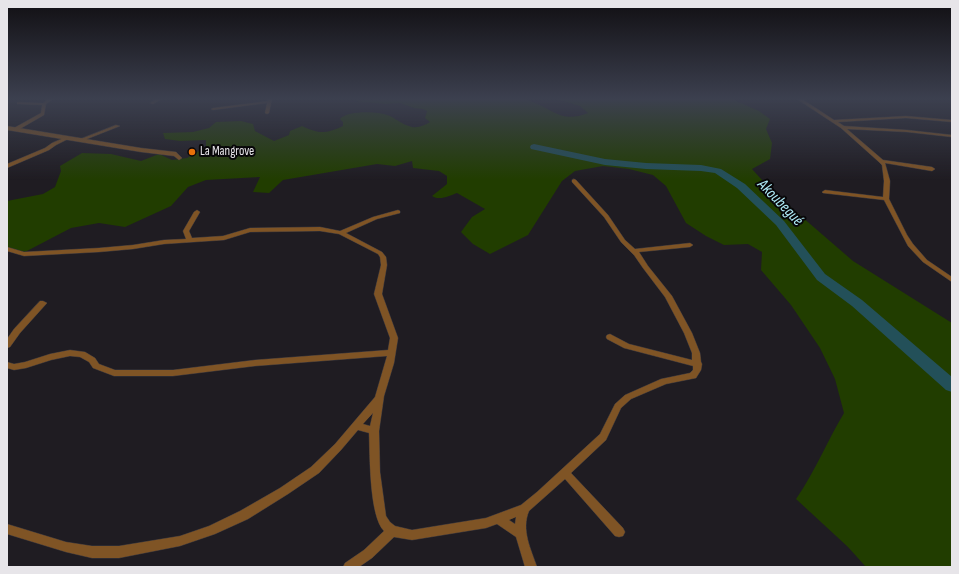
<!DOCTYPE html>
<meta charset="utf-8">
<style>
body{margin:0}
#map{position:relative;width:959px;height:574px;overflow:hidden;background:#1f1c22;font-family:"Sofia Sans Condensed",sans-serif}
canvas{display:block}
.frame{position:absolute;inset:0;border:8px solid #e7e5e9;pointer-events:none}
</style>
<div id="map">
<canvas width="959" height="574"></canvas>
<div class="frame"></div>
</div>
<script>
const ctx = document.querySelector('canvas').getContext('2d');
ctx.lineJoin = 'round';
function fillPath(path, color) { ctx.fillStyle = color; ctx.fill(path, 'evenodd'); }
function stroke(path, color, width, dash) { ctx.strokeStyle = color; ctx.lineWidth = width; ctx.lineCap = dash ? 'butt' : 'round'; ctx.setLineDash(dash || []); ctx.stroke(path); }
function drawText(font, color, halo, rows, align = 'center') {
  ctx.font = font + ' "Sofia Sans Condensed",sans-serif'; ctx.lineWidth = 4; ctx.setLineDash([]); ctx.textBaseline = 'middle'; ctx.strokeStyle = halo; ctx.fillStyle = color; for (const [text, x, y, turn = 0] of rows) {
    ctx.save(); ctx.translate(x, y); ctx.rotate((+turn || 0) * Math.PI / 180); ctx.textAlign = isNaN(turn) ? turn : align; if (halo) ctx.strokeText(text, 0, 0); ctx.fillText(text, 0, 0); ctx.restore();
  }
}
const green = new Path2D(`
 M 502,99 C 511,100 525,98 533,102 C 555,111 562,123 588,113 L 580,106 L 556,99 L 732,99 L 759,111 L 770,119 L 766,129 L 772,143 L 770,159 L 752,169 L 772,191 L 853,261 L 952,323 L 952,567 L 866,567 L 848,547 L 796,499 C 815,472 827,441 844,413 L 835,379 L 820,348 L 791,305 L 761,270 L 762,252 L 748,244 L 724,245 L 706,236 L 686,223 L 666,186 L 653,175 L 629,169 L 603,166 L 575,171 L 562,181 L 528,235 L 490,254 L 473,244 L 461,232 L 472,217 L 485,209 L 457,193 C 449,196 440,201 432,196 L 447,184 L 447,176 L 439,171 L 413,168 L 412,161 L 395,166 L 377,164 L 283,180 L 269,193 L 253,192 L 260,177 L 206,180 L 188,187 L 171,206 L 125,227 L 99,223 L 71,228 L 25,252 L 7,248 L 7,201 L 43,194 L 55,187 L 61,171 L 60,166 L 82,153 L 111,154 L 141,161 L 159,154 L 172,160 L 187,158 L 206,147 L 206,140 L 180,141 L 165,139 L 163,133 L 193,132 L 209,128 L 216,122 L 241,121 L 253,124 L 255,131 L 274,141 L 289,135 L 290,131 L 302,126 C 320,134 325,134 343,126 L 343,122 L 340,119 C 347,110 380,111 390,116 C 398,120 403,125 412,127 C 419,128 425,125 430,122 L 425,118 L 427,111 L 423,109 L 414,108 L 400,103 L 386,104 L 355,101 L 360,100 Z`);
const river = new Path2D(`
 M 534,144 L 605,159 L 646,163 L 701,165 L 721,169 L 745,184 L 784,221 L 825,274 L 862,300 L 952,377 L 952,392 L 946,390 L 852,306 L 817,280 L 776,225 L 737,188 L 715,173 L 701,171 L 646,169 L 605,165 L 531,149 L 530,147 L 531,145 Z`);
const minor = new Path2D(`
 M 48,99 L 53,99 L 46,104 L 44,115 L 18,130 L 14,130 L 14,128 L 41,113 L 42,105 L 18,104 L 17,104 L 17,102 L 43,103 Z
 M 156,99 L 162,99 L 153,104 L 150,103 Z
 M 268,99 L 272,99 L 269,113 L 267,114 L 265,113 L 267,103 L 213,110 L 211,109 L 213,108 L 268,101 Z
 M 797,99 L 802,99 L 834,120 L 906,116 L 952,120 L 952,122 L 906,118 L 838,122 L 844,126 L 907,130 L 952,135 L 952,137 L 907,132 L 847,129 L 883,160 L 932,167 L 935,169 L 932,171 L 885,163 L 890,181 L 889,199 L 907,235 L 913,244 L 927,260 L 952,277 L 952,282 L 923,262 L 908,246 L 884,200 L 823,193 L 822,192 L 825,190 L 883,197 L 884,181 L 882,165 L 879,162 L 841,128 Z
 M 116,125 L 120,126 L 82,141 L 78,140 Z
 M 66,137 L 70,138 L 56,145 L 49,150 L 7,168 L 7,164 L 45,148 L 52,143 Z
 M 574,179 L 576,180 L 608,215 L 625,240 L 635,249 L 690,243 L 693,245 L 690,247 L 639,252 L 648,266 L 672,296 L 692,333 L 700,353 L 701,362 L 702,364 L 701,370 L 696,378 L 666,384 L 631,399 L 621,408 L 606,440 L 571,473 L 623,528 L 625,532 L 623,536 L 619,537 L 615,536 L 565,479 L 529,511 C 521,530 531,549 537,567 L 525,567 L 516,537 L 497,524 L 486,528 L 412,540 L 394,537 L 372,558 L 359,567 L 343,567 L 345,563 L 364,550 L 384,531 C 369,516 370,455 369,433 L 358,430 L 341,450 L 319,473 L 288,494 L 248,519 L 215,534 L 180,546 L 119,558 L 92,558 L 66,552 L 7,534 L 7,524 L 66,542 L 92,546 L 119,546 L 180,536 L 209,526 L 240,511 L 280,488 L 311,467 L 335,444 L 375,397 L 387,356 L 255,366 L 173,376 L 114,376 L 93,368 L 89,362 L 80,357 L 70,356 L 51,360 L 26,368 L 14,370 L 7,368 L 7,362 L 14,364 L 25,362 L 50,354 L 70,350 L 85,352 L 95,358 L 99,364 L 115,370 L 173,370 L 255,360 L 388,350 L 390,338 L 374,294 L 381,265 L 380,257 L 378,254 L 339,234 L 320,231 L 250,232 L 224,240 L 164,244 L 133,249 L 99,252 L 24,256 L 7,251 L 7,247 L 24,252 L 99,248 L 133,245 L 164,240 L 186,239 L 183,231 L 194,212 L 197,210 L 200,212 L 189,231 L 192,238 L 223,236 L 250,228 L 320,227 L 340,231 L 373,217 L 398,210 L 400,211 L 400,213 L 377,219 L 346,233 L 382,252 L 386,257 L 387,265 L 382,294 L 398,338 L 394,363 L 384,396 L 379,431 L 380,472 L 386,516 L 390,522 L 395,526 L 412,530 L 486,518 L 521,505 L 537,492 L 600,434 L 615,404 L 625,395 L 661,379 L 690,373 L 693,370 L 693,366 L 624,348 L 607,339 L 606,337 L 607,335 L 610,334 L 629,344 L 692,360 L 692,353 L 684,333 L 665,297 L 643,268 L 634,255 L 621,242 L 604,217 L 572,182 L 572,180 ZM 373,413 L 370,426 L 363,424 ZM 516,517 L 515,524 L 509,520 Z
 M 40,301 L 43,301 L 47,303 L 20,333 L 10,347 L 7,348 L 7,339 L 14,329 Z`);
const tertiary = new Path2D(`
 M 7,126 L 141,148 L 176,152 L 182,158 L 179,160 L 174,156 L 141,152 L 7,130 Z`);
const markers = [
 [192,152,4,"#e8710a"]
];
const farPoinames = [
 ["La Mangrove",200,152]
];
const waterNames = [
 ["Akoubegué",780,203,46]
];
fillPath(green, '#213d00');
fillPath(river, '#235059');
stroke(minor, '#3b383e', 1);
stroke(tertiary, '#3b383e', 1);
fillPath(minor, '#7f5425');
fillPath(tertiary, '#7f5425');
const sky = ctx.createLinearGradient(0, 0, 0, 180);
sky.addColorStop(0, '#110f13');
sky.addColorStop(0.55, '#3c404f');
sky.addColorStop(1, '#3c404f00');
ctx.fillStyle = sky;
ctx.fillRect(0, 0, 959, 180);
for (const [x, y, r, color] of markers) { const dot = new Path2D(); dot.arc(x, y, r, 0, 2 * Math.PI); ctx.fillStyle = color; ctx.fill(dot); stroke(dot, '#080709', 1.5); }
drawText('13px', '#e7e5e9', '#080709', farPoinames, 'left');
drawText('italic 16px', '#b1eefa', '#080709', waterNames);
</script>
